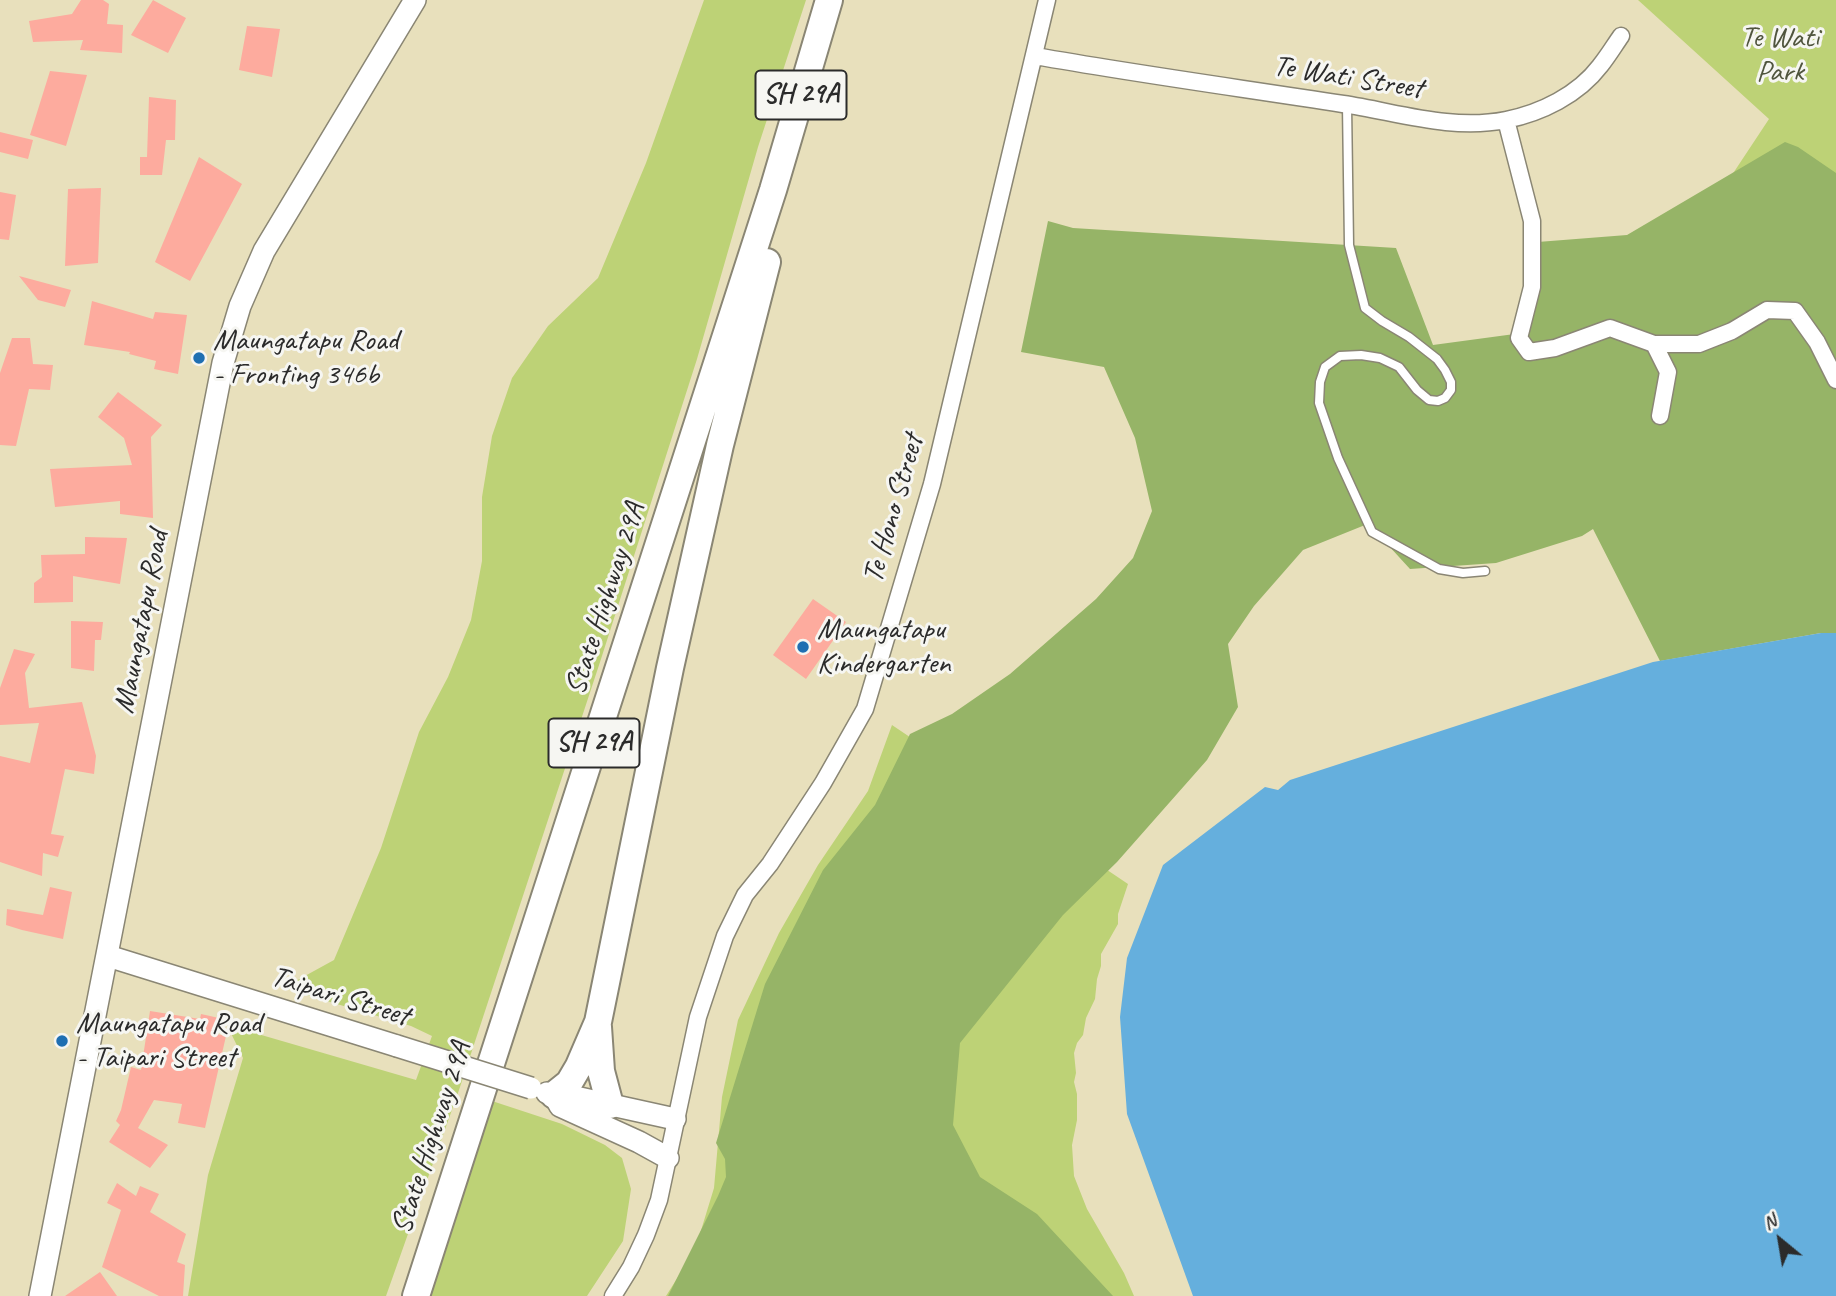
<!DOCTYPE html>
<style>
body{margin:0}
#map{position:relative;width:1836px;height:1296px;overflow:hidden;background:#e8e0bc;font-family:Caveat,sans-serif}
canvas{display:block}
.north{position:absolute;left:1745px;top:1205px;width:70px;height:70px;-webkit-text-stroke:5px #f6f6f2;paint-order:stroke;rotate:330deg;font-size:19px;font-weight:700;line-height:28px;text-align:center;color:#2b2b2b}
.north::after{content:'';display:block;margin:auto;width:24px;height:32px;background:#2b2b2b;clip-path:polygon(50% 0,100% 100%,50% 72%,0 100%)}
</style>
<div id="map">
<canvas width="1836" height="1296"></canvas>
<div class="north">N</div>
</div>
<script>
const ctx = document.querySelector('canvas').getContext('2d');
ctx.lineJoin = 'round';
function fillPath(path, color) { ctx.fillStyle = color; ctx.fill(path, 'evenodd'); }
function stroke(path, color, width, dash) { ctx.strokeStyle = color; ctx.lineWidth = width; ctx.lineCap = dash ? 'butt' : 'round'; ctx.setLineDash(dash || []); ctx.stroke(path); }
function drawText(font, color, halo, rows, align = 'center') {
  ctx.font = font + ' Caveat,sans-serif'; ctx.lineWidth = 6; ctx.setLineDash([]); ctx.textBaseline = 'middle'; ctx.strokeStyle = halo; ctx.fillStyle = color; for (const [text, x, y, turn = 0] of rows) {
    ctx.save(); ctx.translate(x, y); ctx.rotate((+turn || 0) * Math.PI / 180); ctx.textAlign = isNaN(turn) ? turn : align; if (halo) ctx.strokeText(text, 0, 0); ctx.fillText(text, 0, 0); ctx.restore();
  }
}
const green = new Path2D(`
 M 704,0 L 806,0 L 758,147 L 697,359 L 601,659 L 459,1090 L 386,1296 L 188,1296 L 208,1175 L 243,1058 L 227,1025 L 416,1080 L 432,1036 L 411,1026 L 283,988 L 334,960 L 381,848 L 419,732 L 448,677 L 471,620 L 482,561 L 482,497 L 492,436 L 512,378 L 548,326 L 598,278 L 646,163 Z
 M 1638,0 L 1836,0 L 1836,262 L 1724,187 L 1769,119 Z
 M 892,725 L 1128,884 L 1118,914 L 1118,924 L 1101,954 L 1101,966 L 1097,979 L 1095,999 L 1086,1018 L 1083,1035 L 1077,1043 L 1074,1053 L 1076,1073 L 1074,1082 L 1077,1094 L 1077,1120 L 1072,1145 L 1074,1176 L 1087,1209 L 1124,1273 L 1134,1296 L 666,1296 L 695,1250 L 714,1188 L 722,1097 L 738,1020 L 779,933 L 818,865 L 868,791 Z
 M 492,1101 L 562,1124 L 605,1145 L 622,1158 L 631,1189 L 623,1241 L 587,1296 L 430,1296 Z`);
const forest = new Path2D(`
 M 1785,142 L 1798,147 L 1836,173 L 1836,633 L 1821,633 L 1660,661 L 1593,529 L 1582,536 L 1496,563 L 1410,569 L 1377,533 L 1370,523 L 1303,550 L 1254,606 L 1228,644 L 1238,707 L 1207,760 L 1117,862 L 1063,915 L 960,1043 L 953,1125 L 980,1177 L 1037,1214 L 1113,1296 L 668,1296 L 718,1196 L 726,1177 L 725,1159 L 716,1143 L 765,984 L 823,870 L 875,805 L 910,734 L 952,714 L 1010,674 L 1096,599 L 1133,558 L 1152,511 L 1135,438 L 1104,367 L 1021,352 L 1048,221 L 1073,228 L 1396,248 L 1433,345 L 1522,333 L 1525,243 L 1627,235 Z`);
const water = new Path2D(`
 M 1821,633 L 1836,633 L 1836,1296 L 1193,1296 L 1127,1114 L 1120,1017 L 1127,958 L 1163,865 L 1265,787 L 1278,790 L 1290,780 L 1653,662 Z`);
const building = new Path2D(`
 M 81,0 L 103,0 L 109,4 L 107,24 L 123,25 L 122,53 L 80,50 L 83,40 L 33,42 L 29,21 L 72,14 Z
 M 153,0 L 186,18 L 168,53 L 131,35 Z
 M 247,26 L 280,29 L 272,77 L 239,70 Z
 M 50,71 L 87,75 L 66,146 L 30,135 Z
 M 149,97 L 176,100 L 175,140 L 166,140 L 162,175 L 140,175 L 140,157 L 147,157 Z
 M 0,132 L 33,140 L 28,159 L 0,152 Z
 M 199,157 L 242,184 L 190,281 L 155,262 Z
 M 101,188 L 98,263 L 65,266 L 68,189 Z
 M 0,192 L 16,195 L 9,240 L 0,239 Z
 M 19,276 L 71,290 L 65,307 L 38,300 Z
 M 92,301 L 153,319 L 155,312 L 187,315 L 178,374 L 154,369 L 156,361 L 129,354 L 130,352 L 84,345 Z
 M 12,338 L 30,338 L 33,364 L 53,365 L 50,390 L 29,389 L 16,446 L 0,445 L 0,373 Z
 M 118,392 L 162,425 L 151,437 L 153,518 L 120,514 L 120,501 L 55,507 L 50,469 L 132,465 L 124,438 L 98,417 Z
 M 85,537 L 127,538 L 120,584 L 73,576 L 73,602 L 34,603 L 34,583 L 42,577 L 41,555 L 85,554 Z
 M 813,599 L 846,622 L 806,679 L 773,655 Z
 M 71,621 L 103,622 L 101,640 L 95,640 L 94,671 L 71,668 Z
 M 14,649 L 35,654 L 25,673 L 29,708 L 82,702 L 96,756 L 94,774 L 65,769 L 51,834 L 64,836 L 58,857 L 43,853 L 42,876 L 0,862 L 0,756 L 30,763 L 39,723 L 0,725 L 0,688 Z
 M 50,887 L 72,892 L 63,939 L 22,930 L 6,925 L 7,909 L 43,915 Z
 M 150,1011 L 200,1019 L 201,1014 L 219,1018 L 217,1034 L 226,1036 L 205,1128 L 178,1123 L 182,1104 L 154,1100 L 138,1128 L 168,1145 L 150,1168 L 109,1142 L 120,1125 L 116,1121 L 121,1110 L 131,1067 L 141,1070 Z
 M 117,1183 L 136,1196 L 140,1186 L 159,1194 L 150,1212 L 186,1234 L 177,1262 L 185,1265 L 183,1296 L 159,1296 L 102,1267 L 121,1210 L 107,1203 Z
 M 100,1272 L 117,1296 L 65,1296 Z`);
const service = new Path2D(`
 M 1347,105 L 1349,245 L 1365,308 L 1382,321 L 1409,337 L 1437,359 L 1445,370 L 1451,382 L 1451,390 L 1445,398 L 1438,401 L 1429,400 L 1417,390 L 1399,367 L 1380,358 L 1361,355 L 1340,356 L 1325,367 L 1320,382 L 1319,403 L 1338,458 L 1372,532 L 1439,569 L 1463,573 L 1485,571`);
const minor = new Path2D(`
 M 1035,56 C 1137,74 1240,88 1343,104 C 1397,112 1451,131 1506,120 C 1541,113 1578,95 1600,66 C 1608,56 1614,46 1621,36
 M 1506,120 L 1532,221 L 1532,287 L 1519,338 L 1529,352 L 1555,348 L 1610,328 L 1654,344 L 1668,372 L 1660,416
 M 1654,344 L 1699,344 L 1732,331 L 1767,310 L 1795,311 L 1817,342 L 1836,380
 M 613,1296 L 631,1267 L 646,1235 L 659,1200 L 698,1017 L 725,936 L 745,895 L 770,864 L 823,783 L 865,709 L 932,484 L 1047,0`);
const tertiary = new Path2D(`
 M 108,956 L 397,1046
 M 547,1093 L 554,1095 L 566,1095 L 675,1119
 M 554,1095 L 560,1106 L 639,1142 L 668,1158
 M 40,1296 L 223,363 L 240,306 L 264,251 L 415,0`);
const trunk = new Path2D(`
 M 598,1027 L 601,1071 L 610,1105
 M 554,1095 L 569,1083 L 579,1066 L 598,1022 L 670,668 L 720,445 L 767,262
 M 416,1296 L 773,190 L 829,0`);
const tertiaryBridge = new Path2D(`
 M 397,1046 L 531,1088`);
const markers = [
 [199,358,7,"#1f6fb2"],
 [803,647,7,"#1f6fb2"],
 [62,1041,7,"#1f6fb2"]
];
const shields = [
 [801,95,91],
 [594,743,91]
];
const shieldNames = [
 ["SH 29A",801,95],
 ["SH 29A",594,743]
];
const parkNames = [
 ["Te Wati",1780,38],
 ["Park",1780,72]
];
const streetNames = [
 ["Te Wati Street",1348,78,9],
 ["Te Hono Street",894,509,-74],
 ["State Highway 29A",606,599,-72],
 ["Maungatapu Road",142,622,-79],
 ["Taipari Street",340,997,17],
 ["State Highway 29A",432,1138,-72]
];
const poiNames = [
 ["Maungatapu Road",213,341],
 ["- Fronting 346b",213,375],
 ["Maungatapu",817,630],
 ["Kindergarten",817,664],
 ["Maungatapu Road",76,1024],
 ["- Taipari Street",76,1058]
];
fillPath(green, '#bdd276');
fillPath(forest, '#96b467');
fillPath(water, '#65afdd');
fillPath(building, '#fdab9e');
stroke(service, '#8a8674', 11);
stroke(minor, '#8a8674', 19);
stroke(tertiary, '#8a8674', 24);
stroke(trunk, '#8a8674', 30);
stroke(service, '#fff', 8);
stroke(minor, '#fff', 16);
stroke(tertiary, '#fff', 21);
stroke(trunk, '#fff', 26);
stroke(tertiaryBridge, '#8a8674', 24, []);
stroke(tertiaryBridge, '#fff', 21);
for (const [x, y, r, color] of markers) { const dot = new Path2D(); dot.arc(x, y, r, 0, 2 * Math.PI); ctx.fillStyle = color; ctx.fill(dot); stroke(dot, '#f6f6f2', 2.5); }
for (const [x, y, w] of shields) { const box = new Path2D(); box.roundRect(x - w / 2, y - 24.5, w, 49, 5); ctx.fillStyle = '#f6f6f2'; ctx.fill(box); stroke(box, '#2b2b2b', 2); }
drawText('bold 28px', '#2b2b2b', null, shieldNames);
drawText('30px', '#50553e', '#f6f6f2', parkNames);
drawText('30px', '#2b2b2b', '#f6f6f2', streetNames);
drawText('30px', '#2b2b2b', '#f6f6f2', poiNames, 'left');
</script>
